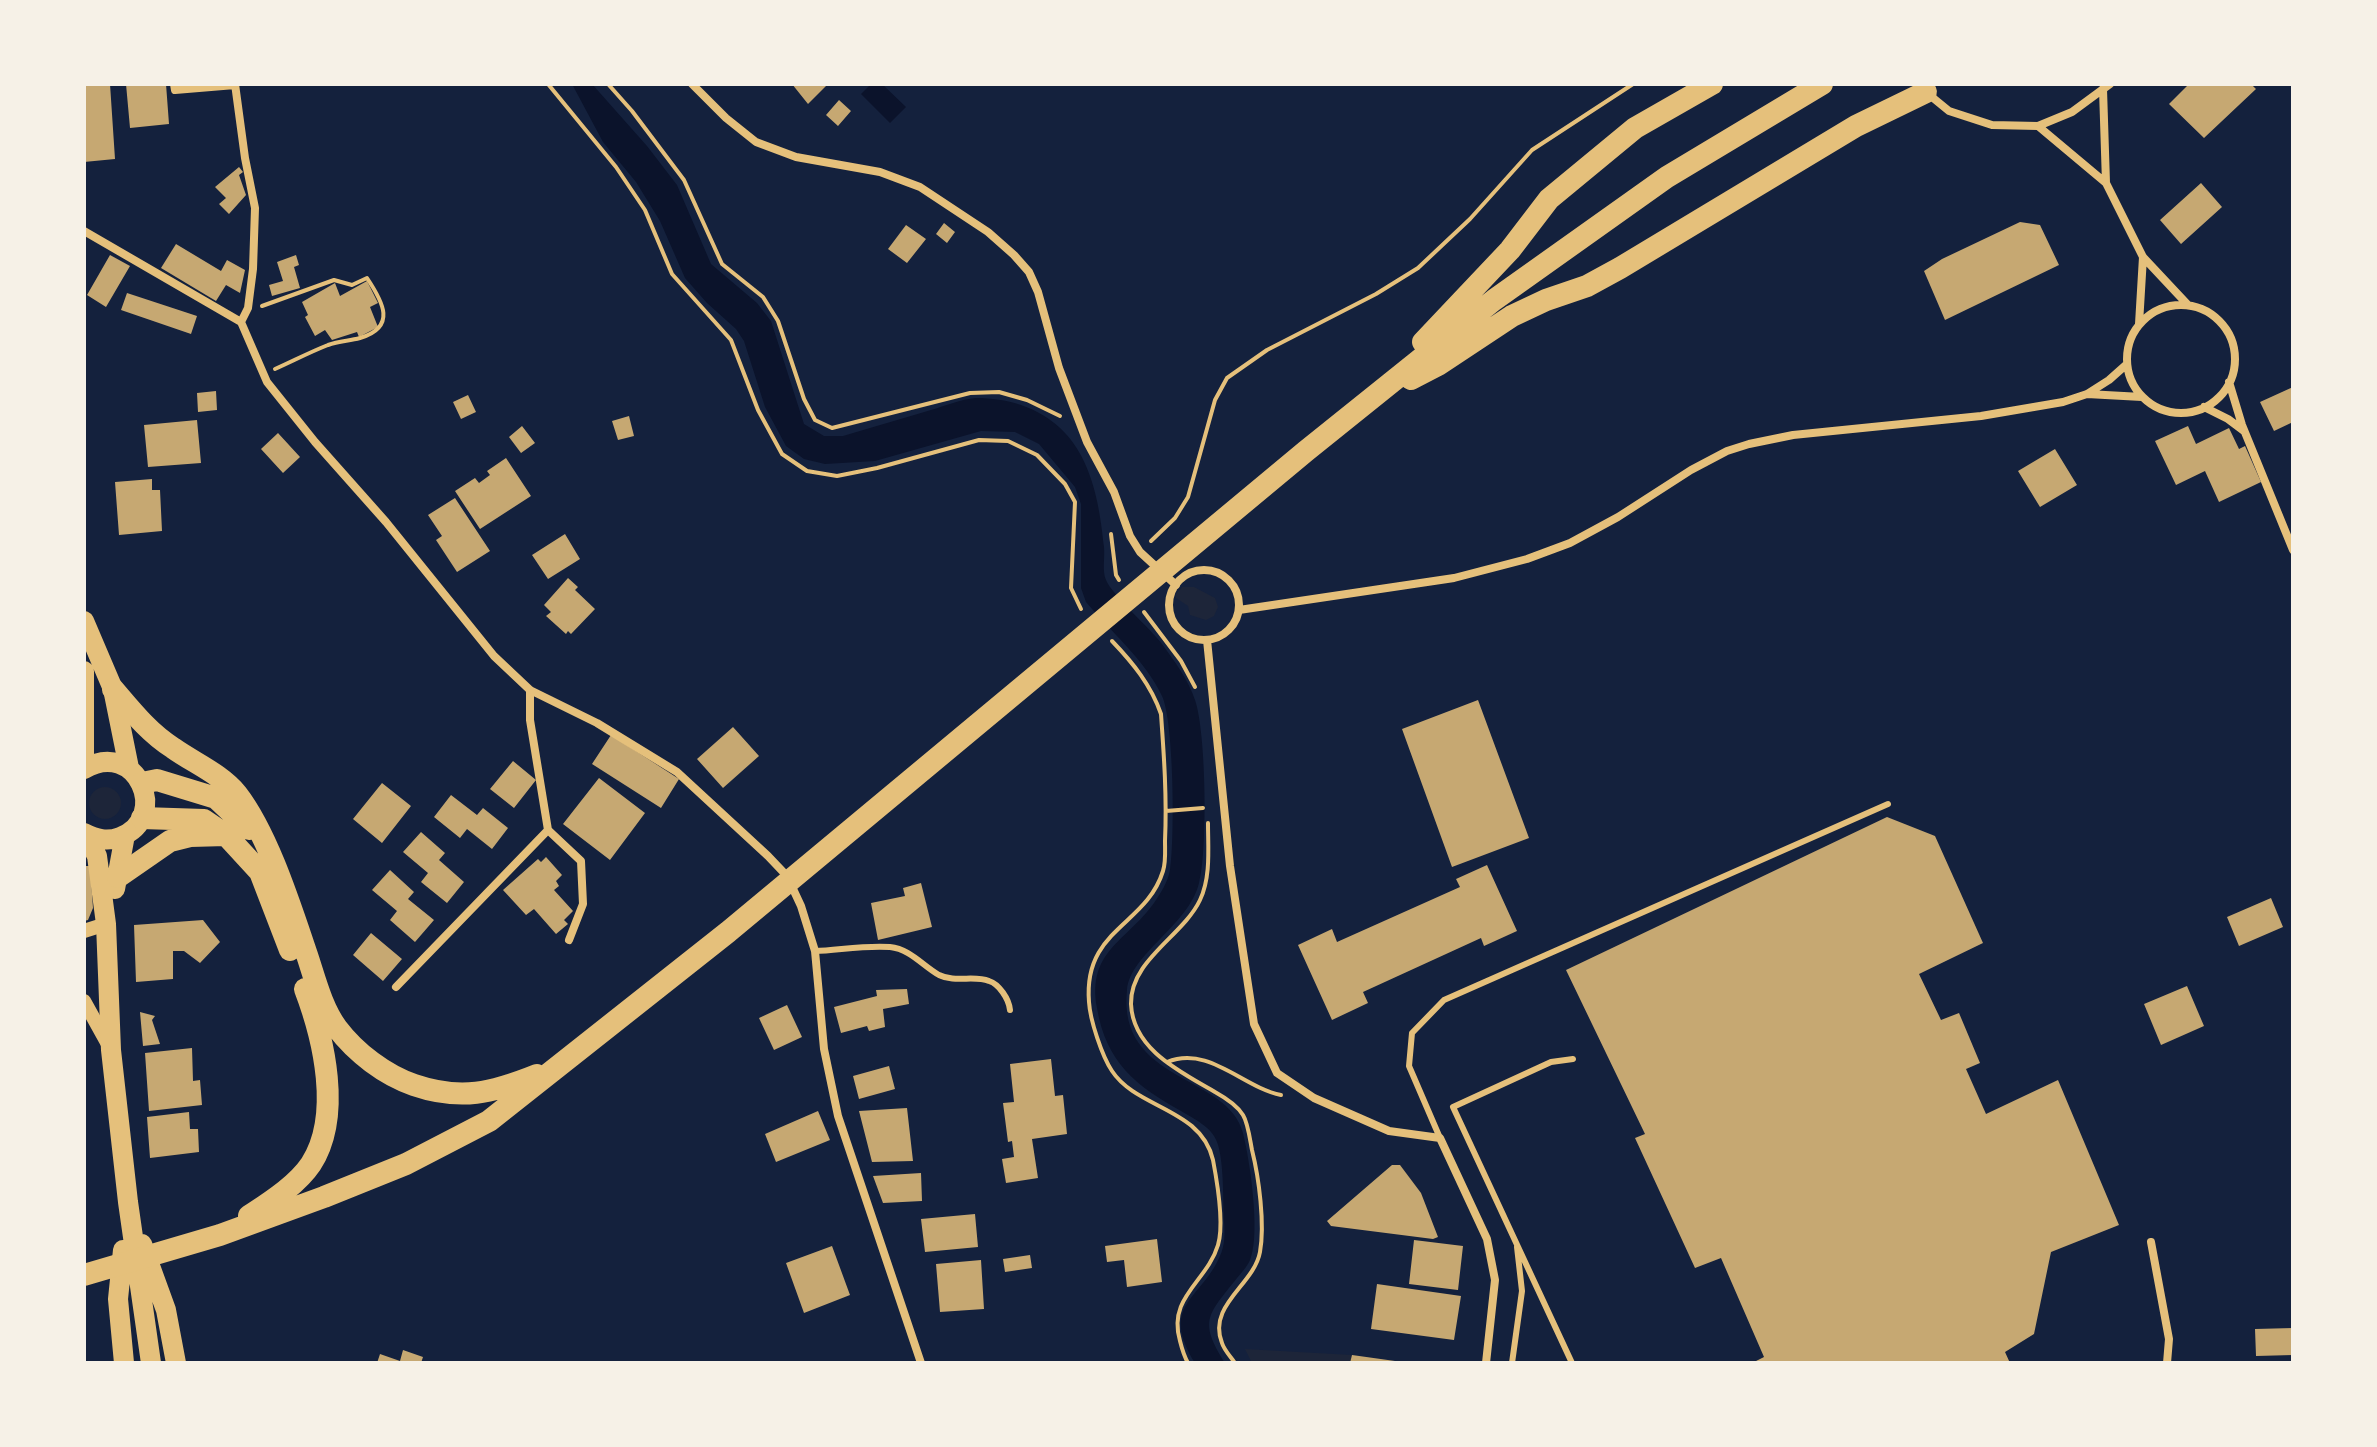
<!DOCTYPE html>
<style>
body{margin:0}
#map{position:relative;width:2377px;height:1447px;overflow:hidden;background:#14213d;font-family:Raleway,sans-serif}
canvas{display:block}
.frame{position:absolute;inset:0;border:86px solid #f6f1e7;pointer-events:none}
</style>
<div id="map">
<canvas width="2377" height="1447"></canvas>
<div class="frame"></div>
</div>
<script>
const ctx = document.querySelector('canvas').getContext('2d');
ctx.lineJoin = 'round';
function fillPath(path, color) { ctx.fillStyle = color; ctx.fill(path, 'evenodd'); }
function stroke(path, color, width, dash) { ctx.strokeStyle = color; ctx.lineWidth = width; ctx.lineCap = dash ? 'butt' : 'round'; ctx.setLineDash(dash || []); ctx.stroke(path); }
const green = new Path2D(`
 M 1182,587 L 1194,587 L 1215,598 L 1218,607 L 1214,616 L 1206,620 L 1190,615 L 1188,606 L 1176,598 L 1176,594 Z
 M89 803a16 16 0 1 1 32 0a16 16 0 1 1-32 0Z
 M 1245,1349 L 1352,1355 L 1350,1363 L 1252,1363 Z`);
const water = new Path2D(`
 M 572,84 L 592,84 L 647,146 L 677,185 L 711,264 L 757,303 L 771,321 L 804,424 L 824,436 L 843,436 C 872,427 902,419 931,410 C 945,406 961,399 976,398 C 991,398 1006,400 1021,405 C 1085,427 1098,487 1104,547 C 1105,558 1102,571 1106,580 C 1112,595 1150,628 1162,644 C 1175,662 1188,679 1195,700 C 1206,731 1208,850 1199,883 C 1189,925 1130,954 1127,990 C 1117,1083 1228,1074 1243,1133 C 1250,1161 1260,1230 1251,1257 C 1249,1265 1242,1272 1237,1278 C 1208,1315 1198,1320 1225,1363 L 1195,1363 C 1159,1304 1201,1300 1220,1256 C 1225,1246 1225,1232 1224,1221 C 1223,1200 1224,1160 1217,1142 C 1212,1127 1194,1119 1181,1111 C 1136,1086 1106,1062 1097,1008 C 1087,951 1126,942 1154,903 C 1160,894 1168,882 1170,870 C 1175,841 1174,721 1162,696 C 1145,660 1111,632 1086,602 L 1081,588 L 1081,504 L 1075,487 L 1039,444 L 1015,432 L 981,431 L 875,461 L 825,464 L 804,459 L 786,446 L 765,407 L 744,341 L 736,329 L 707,303 L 685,278 L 660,221 L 636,182 L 603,142 Z
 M 871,84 L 882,84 L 906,107 L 890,123 L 861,94 Z`);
const building = new Path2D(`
 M 84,84 L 110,84 L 115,159 L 84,162 Z
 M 126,84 L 166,84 L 169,124 L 130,128 Z
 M 792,84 L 828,84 L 808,104 Z
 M 2189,84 L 2251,84 L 2256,89 L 2204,138 L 2169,104 Z
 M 839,100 L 851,111 L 838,126 L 826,115 Z
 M 239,167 L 243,172 L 239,175 L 246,195 L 229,214 L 219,204 L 226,198 L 215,187 Z
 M 2201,183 L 2222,207 L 2181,244 L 2160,220 Z
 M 2020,222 L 2040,225 L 2059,265 L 1945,320 L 1924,271 L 1942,259 Z
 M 944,223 L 955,232 L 947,243 L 936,234 Z
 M 906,225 L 926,239 L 907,263 L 888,249 Z
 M 176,244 L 221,271 L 227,260 L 245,270 L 240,293 L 226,285 L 216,301 L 161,268 Z
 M 110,255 L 130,266 L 106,307 L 87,295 Z
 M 296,255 L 299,265 L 294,267 L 300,288 L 272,296 L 269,285 L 283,281 L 277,262 Z
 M 367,281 L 378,303 L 370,307 L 378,327 L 359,337 L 357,332 L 332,340 L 325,330 L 315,336 L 305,317 L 308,315 L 302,302 L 335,283 L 340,296 Z
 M 127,293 L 197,316 L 191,334 L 121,310 Z
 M 2293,387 L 2293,422 L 2274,431 L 2260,402 Z
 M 216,391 L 217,410 L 198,412 L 197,393 Z
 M 468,395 L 476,412 L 461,419 L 453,402 Z
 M 629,416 L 634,436 L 618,440 L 612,421 Z
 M 197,420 L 201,463 L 148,467 L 144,425 Z
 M 522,426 L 535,443 L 521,453 L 509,437 Z
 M 2188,426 L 2196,444 L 2229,428 L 2239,449 L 2245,446 L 2261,482 L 2219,502 L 2205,471 L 2176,485 L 2155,441 Z
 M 278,433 L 300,457 L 283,473 L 261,449 Z
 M 2055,449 L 2077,485 L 2040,507 L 2018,471 Z
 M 506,458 L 531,496 L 480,529 L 455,491 L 475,478 L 479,483 L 490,475 L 487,471 Z
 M 152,479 L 152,490 L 160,490 L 162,531 L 119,535 L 115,482 Z
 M 455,498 L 490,551 L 457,572 L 436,540 L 442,536 L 428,515 Z
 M 565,534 L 580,559 L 548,579 L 532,555 Z
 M 568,578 L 578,587 L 575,590 L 595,609 L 571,634 L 568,631 L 566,634 L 546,616 L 551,612 L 544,605 Z
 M 1478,700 L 1529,838 L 1452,867 L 1402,729 Z
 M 733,727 L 759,756 L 723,788 L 697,759 Z
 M 611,735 L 679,779 L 661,808 L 592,764 Z
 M 513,761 L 536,780 L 514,808 L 490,789 Z
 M 599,778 L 645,813 L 610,860 L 563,824 Z
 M 382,783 L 411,806 L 382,843 L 353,819 Z
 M 451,795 L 477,815 L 483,808 L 508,828 L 492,849 L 467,829 L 460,838 L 434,817 Z
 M 1887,817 L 1935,836 L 1983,943 L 1919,974 L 1941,1020 L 1959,1013 L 1980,1063 L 1966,1069 L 1986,1114 L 2058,1080 L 2119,1225 L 2051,1252 L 2034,1334 L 2005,1352 L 2010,1363 L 1752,1363 L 1764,1357 L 1721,1258 L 1695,1268 L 1635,1138 L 1645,1134 L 1566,970 Z
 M 421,832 L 445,853 L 439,860 L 464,882 L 447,903 L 421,882 L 428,873 L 403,852 Z
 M 546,857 L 562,875 L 556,881 L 559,886 L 554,890 L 573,911 L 564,920 L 568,924 L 556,934 L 534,909 L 526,915 L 503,890 L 538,859 L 541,862 Z
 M 1487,865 L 1517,931 L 1484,946 L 1481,938 L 1363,992 L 1368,1003 L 1332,1020 L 1298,945 L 1332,929 L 1337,942 L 1460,887 L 1456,879 Z
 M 84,866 L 90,866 L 93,908 L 88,920 L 84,921 Z
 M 390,870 L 414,892 L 408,899 L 434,920 L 415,942 L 390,920 L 397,911 L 372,890 Z
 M 921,883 L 932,927 L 878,940 L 871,903 L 905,896 L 903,888 Z
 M 2271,898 L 2283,927 L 2239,946 L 2227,917 Z
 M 203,920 L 220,942 L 200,963 L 184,951 L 173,951 L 173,979 L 136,982 L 134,925 Z
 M 371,933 L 402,959 L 383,981 L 353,955 Z
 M 2187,986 L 2204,1026 L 2161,1045 L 2144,1004 Z
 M 907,989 L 909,1004 L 883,1009 L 885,1027 L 869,1031 L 867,1026 L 841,1033 L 834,1007 L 877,996 L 876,990 Z
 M 787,1005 L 802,1037 L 774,1050 L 759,1018 Z
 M 140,1012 L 155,1016 L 152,1020 L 160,1044 L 143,1046 Z
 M 192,1048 L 193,1081 L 200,1080 L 202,1105 L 149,1111 L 145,1053 Z
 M 1051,1059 L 1055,1096 L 1063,1095 L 1067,1134 L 1032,1139 L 1038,1178 L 1006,1183 L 1002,1159 L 1014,1157 L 1012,1141 L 1008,1142 L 1003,1103 L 1014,1102 L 1010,1064 Z
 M 889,1066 L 895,1089 L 859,1099 L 853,1076 Z
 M 907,1108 L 913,1161 L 872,1162 L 859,1111 Z
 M 818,1111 L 830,1140 L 776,1162 L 765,1134 Z
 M 189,1112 L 190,1129 L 198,1129 L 199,1152 L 150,1158 L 147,1117 Z
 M 1392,1165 L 1400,1165 L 1421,1193 L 1438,1237 L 1433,1239 L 1331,1226 L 1327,1221 Z
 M 921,1173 L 922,1201 L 883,1203 L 873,1176 Z
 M 975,1214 L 978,1247 L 925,1252 L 921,1219 Z
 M 1157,1239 L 1162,1282 L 1127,1287 L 1124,1260 L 1107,1262 L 1105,1246 Z
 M 1414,1240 L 1463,1246 L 1458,1290 L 1409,1284 Z
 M 832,1246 L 850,1295 L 804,1313 L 786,1263 Z
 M 1030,1255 L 1032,1268 L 1005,1272 L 1003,1259 Z
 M 981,1260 L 984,1309 L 940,1312 L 936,1264 Z
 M 1377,1284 L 1461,1296 L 1454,1340 L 1371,1329 Z
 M 2293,1328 L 2293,1355 L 2256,1356 L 2255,1329 Z
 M 403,1350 L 423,1357 L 421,1363 L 377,1363 L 380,1354 L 400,1361 Z
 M 1352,1355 L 1395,1361 L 1394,1363 L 1350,1363 Z`);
const path = new Path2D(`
 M 548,84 L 616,167 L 645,210 L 672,274 L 731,340 L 758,410 L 782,454 L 807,471 L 837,476 L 877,468 L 979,440 L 1008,441 L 1037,455 L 1065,484 L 1075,502 L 1071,588 L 1081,609
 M 608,84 L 632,111 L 684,180 L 722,264 L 763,297 L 778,321 L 804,399 L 815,420 L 832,428 L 970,393 L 999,392 L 1027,400 L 1060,416
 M 262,306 L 334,280 L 352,285 L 367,278 C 383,302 397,327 360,338 C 349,341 339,341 328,345 C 310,352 293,361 275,369
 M 1111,534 L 1116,575 L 1119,580
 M 1151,541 L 1175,518 L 1188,497 L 1215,400 L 1227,378 L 1267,350 L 1376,294 L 1418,268 L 1470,219 L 1532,150 L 1633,84
 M 1144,612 L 1181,661 L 1195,687
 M 1112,641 C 1133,663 1151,685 1161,714 C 1164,756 1167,798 1165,841 C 1165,850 1166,862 1163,871 C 1146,926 1083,929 1089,1002 C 1090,1020 1102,1056 1112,1071 C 1137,1109 1201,1108 1213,1160 C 1217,1181 1224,1225 1218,1245 C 1207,1282 1167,1297 1180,1341 C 1182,1349 1184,1356 1188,1363
 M 1166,811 L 1203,808
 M 1208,823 C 1208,848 1211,877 1200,900 C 1183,936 1130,960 1131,1004 C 1133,1050 1181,1072 1215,1092 C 1224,1097 1237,1105 1243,1115 C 1248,1123 1250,1140 1252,1150 C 1259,1178 1265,1224 1260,1252 C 1254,1285 1207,1305 1222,1343 C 1224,1350 1231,1357 1235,1363
 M 1167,1062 C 1209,1045 1242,1087 1281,1095`);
const service = new Path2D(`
 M 815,951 C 839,950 866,945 890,947 C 910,949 923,966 939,975 C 955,983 974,975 989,981 C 999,984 1009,999 1010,1010
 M 1440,1138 L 1409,1066 L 1412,1033 L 1444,1000 L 1888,804
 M 1512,1363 L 1522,1291 L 1517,1247
 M 1572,1363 L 1453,1107 L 1551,1062 L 1573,1059`);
const minor = new Path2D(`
 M 174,84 L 175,90 L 235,85
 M 235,84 L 245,158 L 255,208 L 253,269 L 248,308 L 241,322 L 267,382 L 315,442 L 386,522 L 494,656 L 530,690 L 597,723 L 677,772 L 768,856 L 787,876 L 801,906 L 815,951 L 824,1049 L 838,1116 L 921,1363
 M 692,84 L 726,118 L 756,142 L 796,157 L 880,172 L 920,187 L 988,232 L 1014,255 L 1029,272 L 1038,292 L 1059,368 L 1087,442 L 1114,492 L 1130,536 L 1140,552 L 1176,585
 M 1916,84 L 1949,111 L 1992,125 L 2038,126 L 2072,112 L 2110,84
 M 2103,89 L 2106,183 L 2143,257 L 2188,305
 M 2038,126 L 2106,183
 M 84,231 L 241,322
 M2127 359a54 54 0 1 1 108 0a54 54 0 1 1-108 0Z
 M 2139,324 L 2143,257
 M 2229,382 L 2242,425 L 2293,550
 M 2087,394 L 2142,397
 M 2204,407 L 2228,419 L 2244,431
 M1169 605a35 35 0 1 1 70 0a35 35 0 1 1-70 0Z
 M 1239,610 L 1454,578 L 1527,559 L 1570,543 L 1618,517 L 1691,470 L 1727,451 L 1749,444 L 1793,435 L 1981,416 L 2063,402 L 2087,394 L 2109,380 L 2127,364
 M 1207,640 L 1230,866 L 1254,1024 L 1277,1073 L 1314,1098 L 1389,1131 L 1440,1138 L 1487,1239 L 1495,1280 L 1486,1363
 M 548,830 L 581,861 L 583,904 L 569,940
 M 396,987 L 548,830 L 530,720 L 530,690
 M 2151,1242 L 2169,1339 L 2167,1363`);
const tertiary = new Path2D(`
 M 84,931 L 106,924
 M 84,1001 L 109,1046`);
const primary = new Path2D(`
 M 84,621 L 113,689 L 129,768
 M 84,671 L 84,759
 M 84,769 C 137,738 171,818 120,837 C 107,842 96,839 84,833
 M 85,834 L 97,856 L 106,924 L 111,1050 L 128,1202 L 151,1363
 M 115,889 L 125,835
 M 142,1244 L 166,1310 L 176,1363
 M 123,1250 L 118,1299 L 124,1363`);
const trunk = new Path2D(`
 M 1423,342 L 1510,250 L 1549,199 L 1635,128 L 1712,84
 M 1411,379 L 1438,365 L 1512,316 L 1546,300 L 1587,286 L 1620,268 L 1856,126 L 1926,92
 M 113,689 C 131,710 149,733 173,748 C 194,763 221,774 237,794 C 268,834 291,908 307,955 C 315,979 322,1008 337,1028 C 356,1053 385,1075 414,1085 C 461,1101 492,1093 537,1075
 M 142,783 L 157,780 L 216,798 L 249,829
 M 142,818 L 204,820 L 226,835 L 260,872 L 290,950
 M 118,877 L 170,841 L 190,836 L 226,835
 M 249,1216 C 270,1202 297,1185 311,1164 C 342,1116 324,1039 305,989
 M 84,1275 L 220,1235 L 324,1197 L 406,1164 L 489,1121 L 728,932 L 1306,451 L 1494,300 L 1667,177 L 1822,84`);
fillPath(green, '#1d2539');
fillPath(water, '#0b132b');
fillPath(building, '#c6a872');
stroke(path, '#e5c07b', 4);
stroke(service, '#e5c07b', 6);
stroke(minor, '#e5c07b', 8);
stroke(tertiary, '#e5c07b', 14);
stroke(primary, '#e5c07b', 20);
stroke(trunk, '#e5c07b', 22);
</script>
